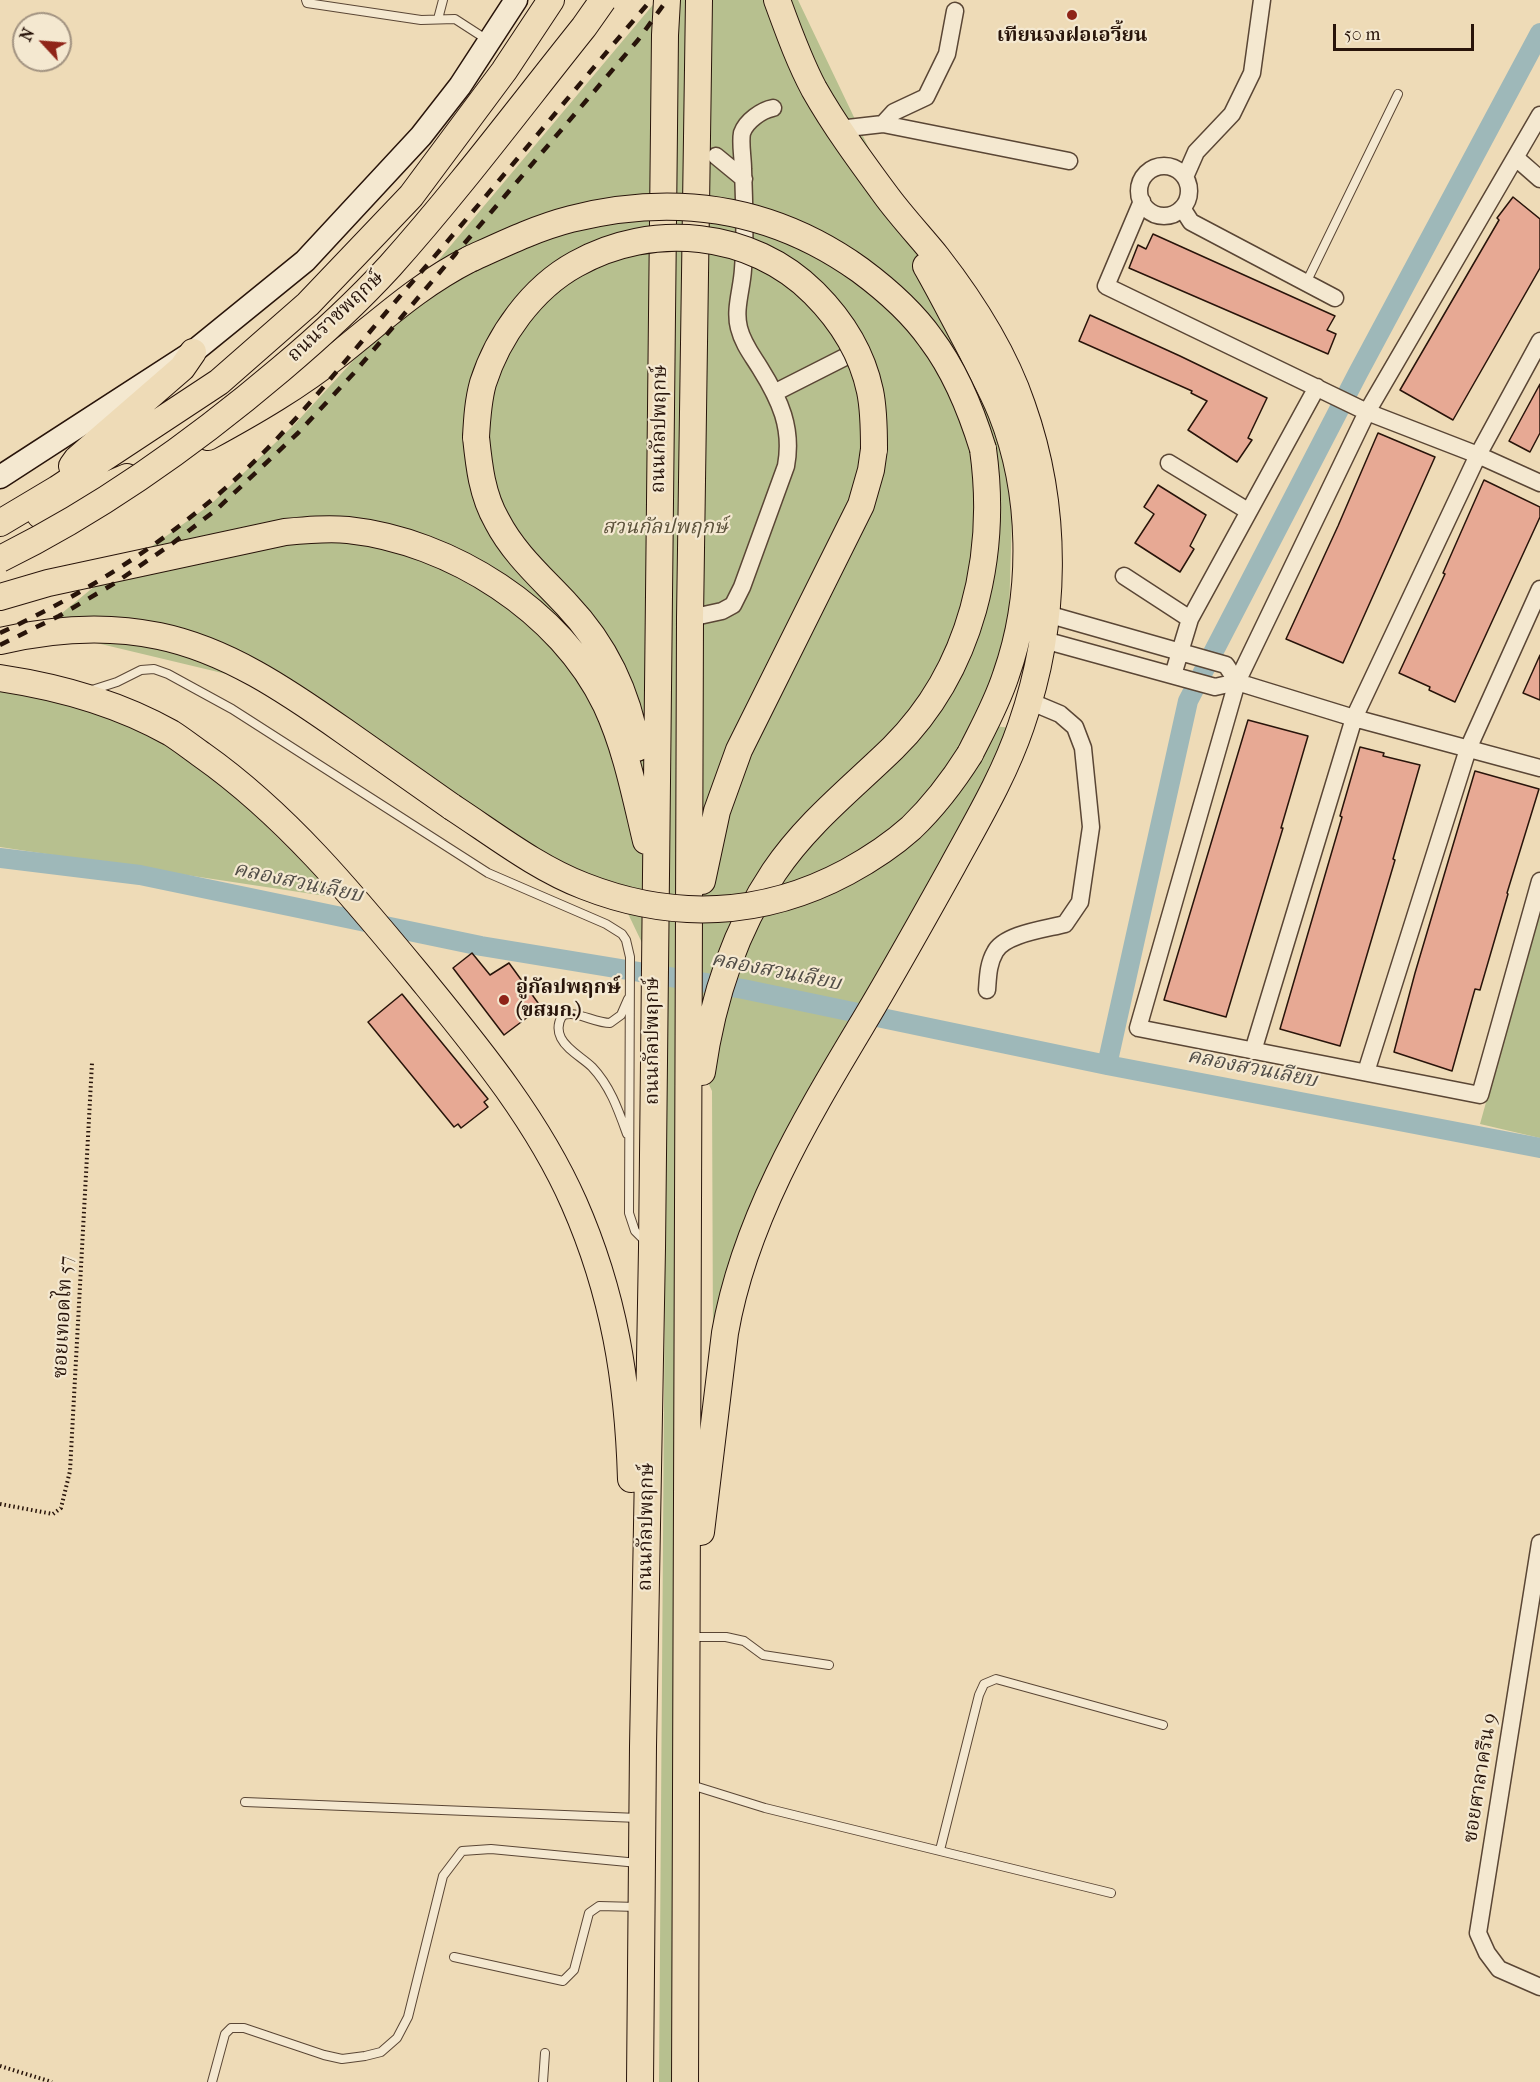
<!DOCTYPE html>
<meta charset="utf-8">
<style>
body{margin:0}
#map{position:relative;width:1540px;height:2082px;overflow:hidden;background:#eedbb7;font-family:"IM FELL French Canon",serif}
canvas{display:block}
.north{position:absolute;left:12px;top:12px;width:60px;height:60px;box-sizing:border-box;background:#f4e8d0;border:2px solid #a29381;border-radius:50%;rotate:296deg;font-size:16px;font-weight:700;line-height:24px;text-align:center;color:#28140a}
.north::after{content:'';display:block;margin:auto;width:21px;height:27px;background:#8f2418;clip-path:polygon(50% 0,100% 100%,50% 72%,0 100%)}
.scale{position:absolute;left:1333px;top:24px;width:141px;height:27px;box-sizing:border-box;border:3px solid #28140a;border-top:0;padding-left:8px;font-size:18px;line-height:21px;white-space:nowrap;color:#28140a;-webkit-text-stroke:4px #f4e8d0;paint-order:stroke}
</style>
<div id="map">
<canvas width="1540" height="2082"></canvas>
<div class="north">N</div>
<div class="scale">50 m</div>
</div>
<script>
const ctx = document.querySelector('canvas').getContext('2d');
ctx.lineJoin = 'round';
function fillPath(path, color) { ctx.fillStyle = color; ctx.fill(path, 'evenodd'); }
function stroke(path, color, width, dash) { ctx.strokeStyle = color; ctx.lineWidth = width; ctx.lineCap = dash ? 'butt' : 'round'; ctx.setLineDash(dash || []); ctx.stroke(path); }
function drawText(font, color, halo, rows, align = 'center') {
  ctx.font = font + ' "IM FELL French Canon","Noto Serif Thai",serif'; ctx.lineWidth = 4.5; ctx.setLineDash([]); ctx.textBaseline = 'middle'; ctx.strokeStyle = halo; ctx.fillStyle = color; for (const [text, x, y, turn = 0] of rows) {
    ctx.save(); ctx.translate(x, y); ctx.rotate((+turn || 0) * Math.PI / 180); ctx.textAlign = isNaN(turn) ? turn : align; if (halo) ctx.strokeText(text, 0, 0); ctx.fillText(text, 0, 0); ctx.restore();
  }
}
const green = new Path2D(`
 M 657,0 L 798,0 L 1014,452 L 1008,646 L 985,725 L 1020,729 L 831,1084 L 713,1343 L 712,1091 L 681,1026 L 671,2082 L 659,2082 L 667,995 L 621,899 L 453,807 L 264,683 L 59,634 L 39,632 L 90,590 L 210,505 L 294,425 L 363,350 Z
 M 0,690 L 53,697 L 139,727 L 181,748 L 251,811 L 339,898 L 0,847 Z
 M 1540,907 L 1540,1138 L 1480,1124 Z`);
const canal = new Path2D(`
 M 0,858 L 140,875 L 481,946 L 743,989 L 1107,1065 L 1540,1148
 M 1107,1065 L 1188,701 L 1358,373 L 1540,33`);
const building = new Path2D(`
 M 1513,197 L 1540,219 L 1540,268 L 1453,420 L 1400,390 L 1499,220 L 1497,218 Z
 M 1153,234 L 1335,316 L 1327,330 L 1336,334 L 1328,354 L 1129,268 L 1138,245 L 1146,249 Z
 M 1090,315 L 1180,356 L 1267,398 L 1248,438 L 1252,440 L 1237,462 L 1188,430 L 1207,401 L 1191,393 L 1192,391 L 1079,341 Z
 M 1540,384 L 1540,433 L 1530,452 L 1509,441 Z
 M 1378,433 L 1435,457 L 1343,663 L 1286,639 L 1338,526 Z
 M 1484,480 L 1540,507 L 1540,517 L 1455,702 L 1429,690 L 1430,687 L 1399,673 L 1445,574 L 1443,573 Z
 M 1158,485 L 1206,515 L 1190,546 L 1194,549 L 1180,572 L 1135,543 L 1154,514 L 1144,507 Z
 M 1540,655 L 1540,700 L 1523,693 Z
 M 1248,720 L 1308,736 L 1281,828 L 1283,828 L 1226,1017 L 1164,1000 Z
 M 1360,747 L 1384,753 L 1383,756 L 1420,765 L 1393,859 L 1395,860 L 1340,1046 L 1280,1029 L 1342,817 L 1340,816 Z
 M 1475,771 L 1539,789 L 1507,893 L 1508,894 L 1480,990 L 1475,989 L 1452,1071 L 1394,1052 L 1415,973 Z
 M 472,953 L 490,975 L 509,963 L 541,1007 L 504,1035 L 453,968 Z
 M 402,994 L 488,1099 L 484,1102 L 488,1107 L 461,1128 L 458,1124 L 454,1127 L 368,1022 Z`);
const path = new Path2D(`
 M 0,1504 L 53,1514 L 61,1508 L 70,1471 L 92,1063
 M 0,2066 L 52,2082`);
const service = new Path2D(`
 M 306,0 L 307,3 L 421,20 L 455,19 L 489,41
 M 438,19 L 443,0
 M 1306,283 L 1398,94
 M 92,690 L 117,682 L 141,670 L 154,669 L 168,674 L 232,709 L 488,873 L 606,924 L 622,934 L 626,940 L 630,957 L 629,1213 L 635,1231 L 647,1243
 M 627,1134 C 618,1109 610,1086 592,1067 C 583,1058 567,1050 561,1038 C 557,1030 558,1023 562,1016 C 574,1009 594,1023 610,1023 L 621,1015 L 628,999
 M 690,1637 L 726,1637 L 744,1641 L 763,1655 L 829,1665
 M 688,1784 L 765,1808 L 1111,1893
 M 245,1802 L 638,1818
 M 940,1850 L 979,1695 L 984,1684 L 996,1679 L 1163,1725
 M 454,1957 L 563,1981 L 574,1970 L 589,1913 L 599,1906 L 638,1907
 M 212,2082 L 225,2034 L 231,2028 L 244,2028 L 324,2055 L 342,2059 L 365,2056 L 381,2052 L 397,2038 L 408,2017 L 443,1876 L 462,1851 L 491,1849 L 638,1863
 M 543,2082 L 545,2053`);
const minor = new Path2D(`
 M 1540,115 L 1367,412 L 1237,682 L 1138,1028 L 1480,1095 L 1540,881
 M 883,124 L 1069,161
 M 839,129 L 883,124 L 894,112 L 926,97 L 947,54 L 955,11
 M 716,156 L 744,179
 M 1516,158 L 1540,179
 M1139 191a25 25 0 1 1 50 0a25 25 0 1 1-50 0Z
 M 1185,177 L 1196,152 L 1232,114 L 1252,73 L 1262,0
 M 1142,201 L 1106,286 L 1367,412 L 1478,455 L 1540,483
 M 1182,208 L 1191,222 L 1335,298
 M 774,393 L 845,357
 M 1169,463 L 1248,511
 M 1124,576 L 1190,619
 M 1047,614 L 1226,665 L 1237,682
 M 690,618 L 722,611 L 733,605 L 742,587 L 786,466 C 793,428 780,400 760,368 C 752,355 743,344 739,328 C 734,309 742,289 743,269 C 746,236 744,202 743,169 C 743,158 740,143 742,133 C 746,121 762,110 773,108
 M 1044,640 L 1215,687 L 1237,682 L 1354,718 L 1540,768
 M 1173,675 L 1190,619 L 1317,387
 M 987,990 C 988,977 988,964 995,952 C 1004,934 1046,929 1065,924 L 1080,902 L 1091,827 L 1083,748 L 1075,727 L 1060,714 L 1029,701
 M 1253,1051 L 1354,718 L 1478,455 L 1540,341
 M 1366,1072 L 1468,749 L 1540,589
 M 1540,1543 L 1478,1933 L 1487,1953 L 1499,1969 L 1540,1987`);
const secondary = new Path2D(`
 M 0,477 L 193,352 L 305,261 L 421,136 L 460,86 L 516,0`);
const primary = new Path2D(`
 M 926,266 C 942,294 956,322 971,350 C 981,371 992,390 1001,412 C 1033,492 1035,593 1006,675 C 997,703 983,728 970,754
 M 208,437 C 254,412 299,386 340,353 C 384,318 419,285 470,259
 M 476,437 C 479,466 482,495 497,521 C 514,554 542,578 567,605 C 605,645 628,694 637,748
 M 72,466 L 77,459 L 182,368 L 193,352
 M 40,515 L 127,477
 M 0,523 L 57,489 L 219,382 L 308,304 L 411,196 L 504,71 L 551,0
 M 0,597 L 48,583 L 285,532 C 306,530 327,528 348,530 C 451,541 561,611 606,705 C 626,748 635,795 646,841
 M 0,641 C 51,629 107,625 159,636 C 227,650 287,691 344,731 C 380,756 416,782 452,807
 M 0,678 C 60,687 118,703 171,733 C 182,740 192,748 202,755 C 287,815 354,897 420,977 C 477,1047 537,1119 574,1203 C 614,1294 628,1381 631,1479
 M 702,881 L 717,811 L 739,750 L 861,505 L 871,470 L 874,449
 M 702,1072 C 712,1001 734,932 774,872 C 807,823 852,788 893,748 C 972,670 998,556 983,449
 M 701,1532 L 725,1333 C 744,1223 803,1123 860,1028 C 892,975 922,921 952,867 C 977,821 1004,776 1021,726 C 1057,623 1059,509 1022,405 C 1004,352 972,302 937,257 C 920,236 901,216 885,194 C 860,160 835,126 814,89 C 799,61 788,30 777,0
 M 640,2082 L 643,1746 L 652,1248 L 665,35 L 667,0
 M 685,2082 L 690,618 L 699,0`);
const rail = new Path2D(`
 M 0,633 C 107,584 207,515 287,428 C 327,385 363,339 401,295 C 486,198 567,98 651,0
 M 0,645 L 59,616 L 115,583 L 173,543 L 217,509 L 298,433 L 353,374 L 638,40 L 667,0`);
const primaryBridge = new Path2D(`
 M 470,259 C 503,244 536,228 571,219 C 675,193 772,207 860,270 C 887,290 912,312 931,339 C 956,372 971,410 983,449
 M 476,437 C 477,419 478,401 483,383 C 498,336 532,288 576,264 C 652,221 752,231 814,293 C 841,320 862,353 870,391 C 874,410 874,430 874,449
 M 0,559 C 102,509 195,442 281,369 C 319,337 356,303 390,266 C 458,190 520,107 584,27 L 603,0
 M 452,807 C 495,835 537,868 584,886 C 673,921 763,917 847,872 C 869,860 892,845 911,828 C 934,806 953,781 970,754`);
const markers = [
 [1072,15,6,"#8f2418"],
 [504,1000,6,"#8f2418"]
];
const poiNames = [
 ["เทียนจงฝอเอวี้ยน",1072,36],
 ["อู่กัลปพฤกษ์",516,988,"left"],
 ["(ขสมก.)",516,1011,"left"]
];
const streetNames = [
 ["ถนนราชพฤกษ์",336,317,-43],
 ["ถนนกัลปพฤกษ์",660,429,-89],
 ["ถนนกัลปพฤกษ์",653,1041,-90],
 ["ซอยเทอดไท 57",64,1317,-87],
 ["ถนนกัลปพฤกษ์",647,1527,-89],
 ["ซอยศาลาครืน 9",1481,1778,-81]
];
const parkNames = [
 ["สวนกัลปพฤกษ์",665,528]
];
const waterNames = [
 ["คลองสวนเลียบ",298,883,12],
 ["คลองสวนเลียบ",776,972,11],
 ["คลองสวนเลียบ",1252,1069,11]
];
fillPath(green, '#b7c08f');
stroke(canal, '#9eb8b9', 20);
fillPath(building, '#e7a994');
stroke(building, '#28140a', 1.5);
stroke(service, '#5a4635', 10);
stroke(minor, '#5a4635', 19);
stroke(secondary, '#28140a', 25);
stroke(primary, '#28140a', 28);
stroke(path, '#28140a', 4, [1.5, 3]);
stroke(service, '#f4e8d0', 8);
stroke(minor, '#f4e8d0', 16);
stroke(secondary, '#f4e8d0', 22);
stroke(primary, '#eedbb7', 26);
stroke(rail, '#28140a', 4.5, [10, 10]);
stroke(primaryBridge, '#28140a', 28, []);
stroke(primaryBridge, '#eedbb7', 26);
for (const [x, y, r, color] of markers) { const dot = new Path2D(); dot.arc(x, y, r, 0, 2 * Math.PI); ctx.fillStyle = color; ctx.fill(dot); stroke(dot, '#f4e8d0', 2); }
drawText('bold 20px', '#28140a', '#f4e8d0', poiNames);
drawText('20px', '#28140a', '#f4e8d0', streetNames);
drawText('italic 20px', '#5a5039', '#f4e8d0', parkNames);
drawText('italic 21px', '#514d47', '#f4e8d0', waterNames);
</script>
